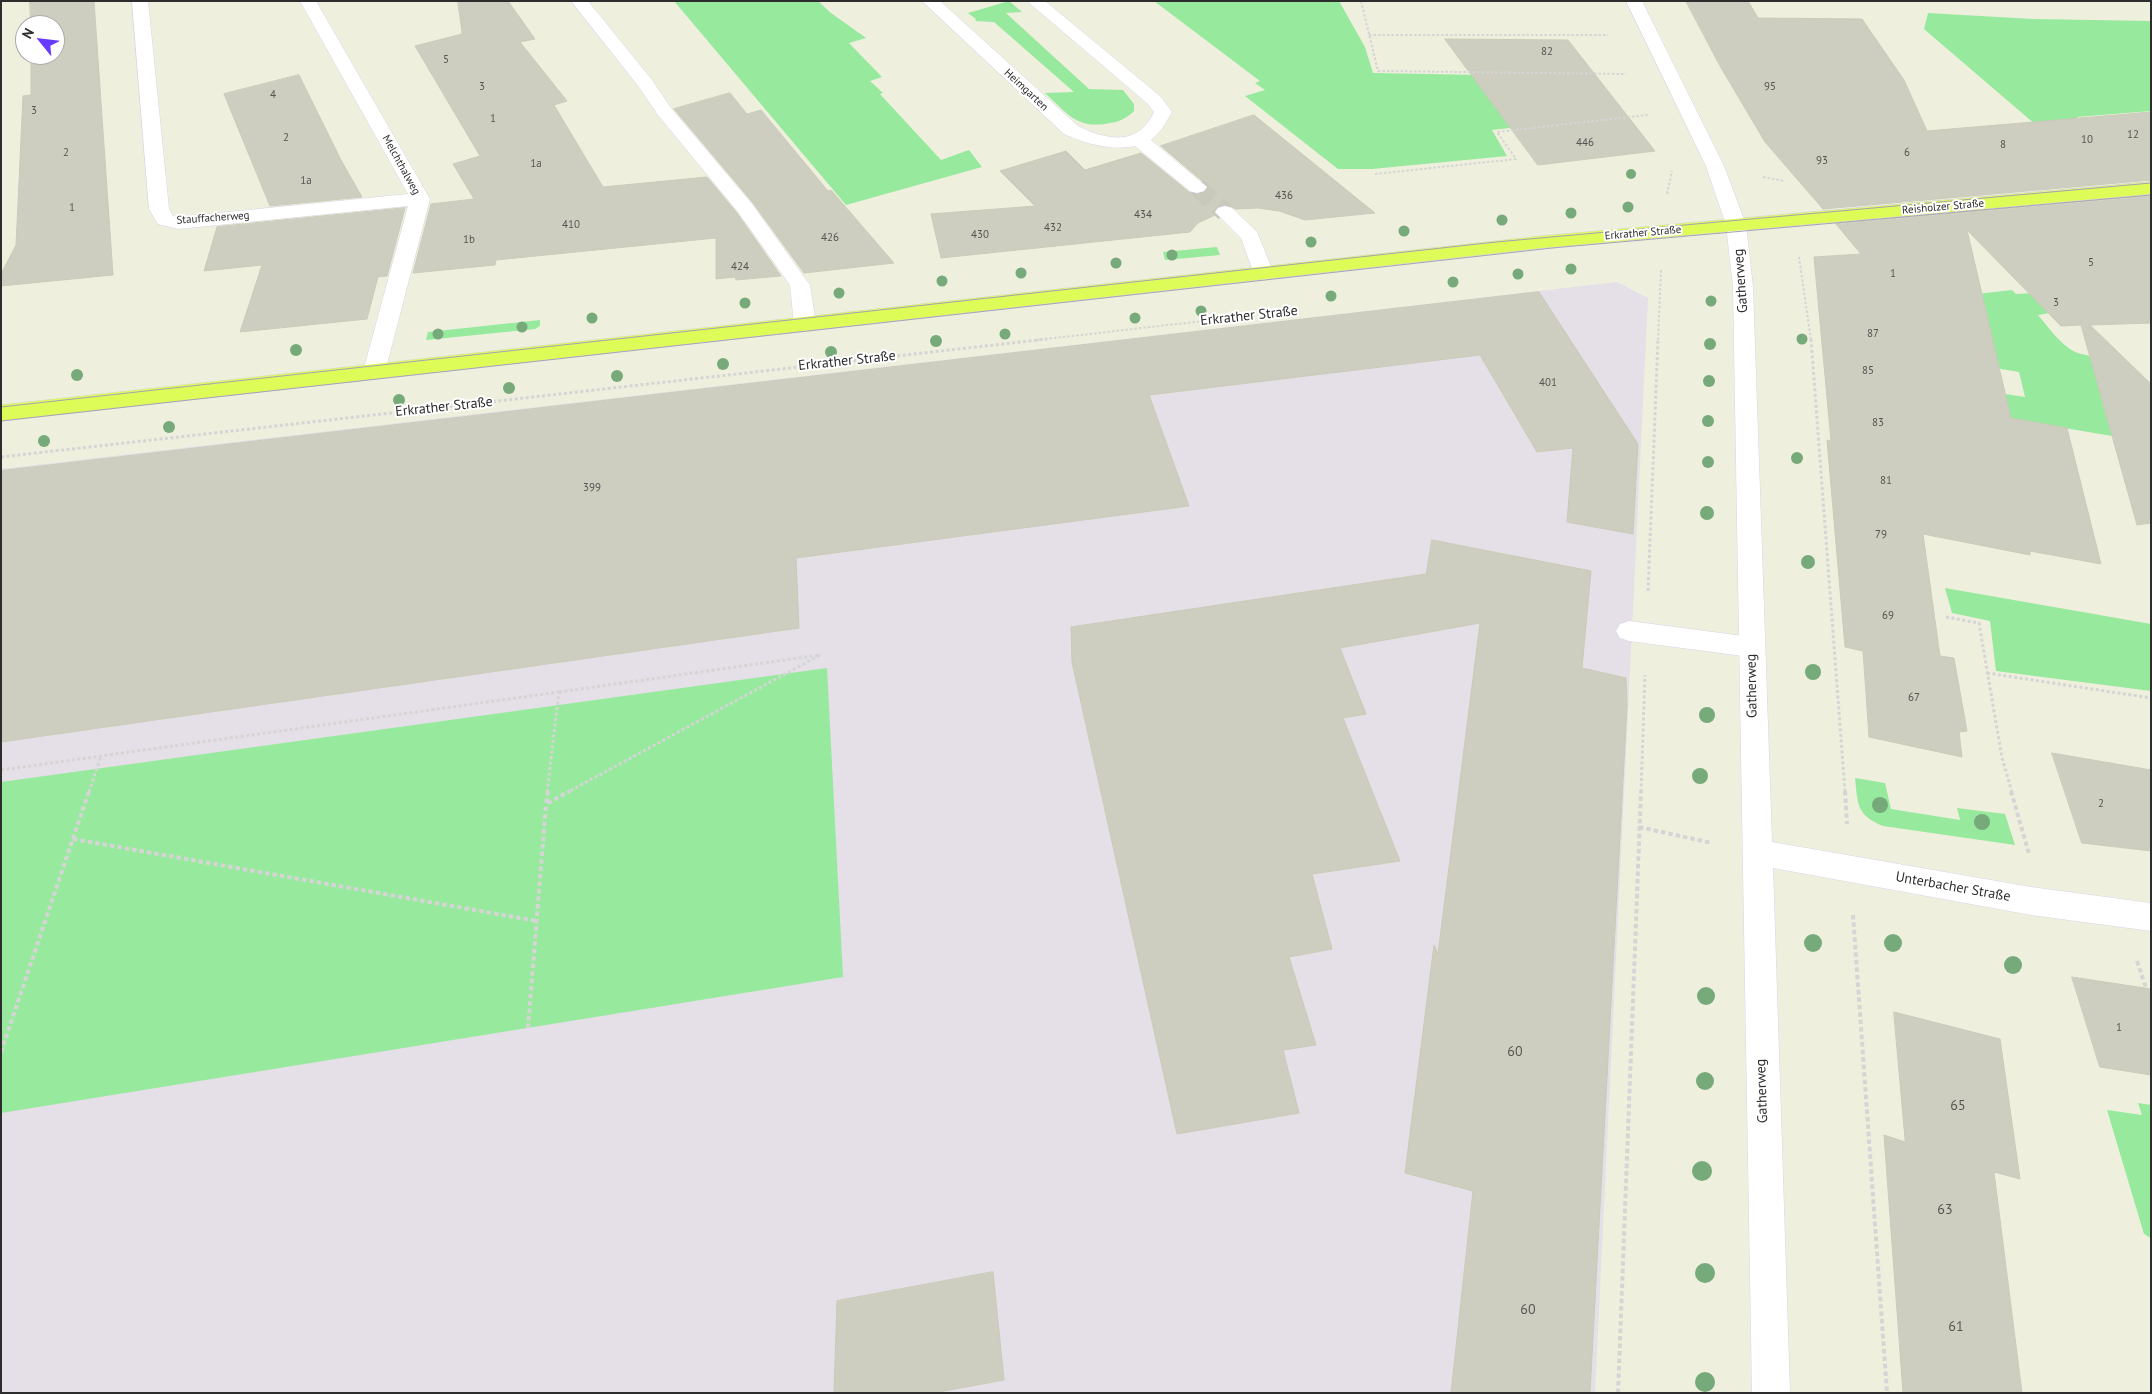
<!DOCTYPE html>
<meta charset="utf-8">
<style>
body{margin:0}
#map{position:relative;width:2152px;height:1394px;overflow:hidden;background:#efefde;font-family:"PT Sans",sans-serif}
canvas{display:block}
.frame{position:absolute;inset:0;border:2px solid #2d2d2d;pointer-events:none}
.north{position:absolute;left:15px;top:15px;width:50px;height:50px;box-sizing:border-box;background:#fff;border:1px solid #ababab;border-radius:50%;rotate:299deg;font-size:14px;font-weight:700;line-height:20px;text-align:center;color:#2d2d2d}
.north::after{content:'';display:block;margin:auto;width:18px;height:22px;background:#693bff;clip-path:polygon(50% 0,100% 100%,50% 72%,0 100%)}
</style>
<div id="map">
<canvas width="2152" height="1394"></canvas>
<div class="frame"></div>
<div class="north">N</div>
</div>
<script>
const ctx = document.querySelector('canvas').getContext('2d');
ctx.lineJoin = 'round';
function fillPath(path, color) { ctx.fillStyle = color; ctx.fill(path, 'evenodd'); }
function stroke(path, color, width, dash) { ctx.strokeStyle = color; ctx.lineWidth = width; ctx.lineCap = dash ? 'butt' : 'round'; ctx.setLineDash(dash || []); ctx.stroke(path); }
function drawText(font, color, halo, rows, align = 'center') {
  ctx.font = font + ' "PT Sans",sans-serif'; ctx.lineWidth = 4; ctx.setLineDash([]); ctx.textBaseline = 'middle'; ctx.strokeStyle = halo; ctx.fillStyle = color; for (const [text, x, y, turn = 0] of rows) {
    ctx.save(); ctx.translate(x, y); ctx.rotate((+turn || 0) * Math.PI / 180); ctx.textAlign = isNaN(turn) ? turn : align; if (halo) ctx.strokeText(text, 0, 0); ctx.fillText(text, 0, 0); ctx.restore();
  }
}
const industrial = new Path2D(`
 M 1617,282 L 1648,298 L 1595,1393 L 1,1393 L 1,469 Z`);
const green = new Path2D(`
 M 674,1 L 818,1 L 831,13 L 866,38 L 849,43 L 882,77 L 870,81 L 883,93 L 880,94 L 941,160 L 969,150 L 982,167 L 846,205 Z
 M 1009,1 L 1022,12 L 1006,13 L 1089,89 L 1123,90 L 1134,104 L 1134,111 C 1127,118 1119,122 1110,123 C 1077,130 1067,113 1045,93 L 1074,92 L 994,22 L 975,21 L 976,19 L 968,13 Z
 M 1154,1 L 1339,1 L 1365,47 L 1373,73 L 1539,76 L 1579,120 L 1492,130 L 1507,156 L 1372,169 L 1338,169 L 1245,96 L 1265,90 L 1255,83 L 1260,81 Z
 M 1928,13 L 2033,19 L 2151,21 L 2151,111 L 2077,117 L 2081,122 L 2036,125 L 1924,29 Z
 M 1217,247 L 1220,255 L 1165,260 L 1163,252 Z
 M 2012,290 L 2016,294 L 2032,293 L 2050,313 L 2038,315 C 2049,328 2062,347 2078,353 C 2084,355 2087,354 2092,358 L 2112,436 L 2005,418 L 1920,388 L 2007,402 L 2005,394 L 2025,397 L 2019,372 L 1940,359 L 1951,297 Z
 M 540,320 L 540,326 L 535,329 L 426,340 L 428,332 Z
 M 1945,588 L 2151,624 L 2151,691 L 1996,671 L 1990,621 L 1952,613 Z
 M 827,668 L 843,977 L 1,1113 L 1,782 Z
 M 1855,778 L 1885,783 L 1891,809 L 1960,820 L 1957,808 L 2005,814 L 2015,845 L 1883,826 C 1856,815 1858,804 1855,778 Z
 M 2138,1103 L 2151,1105 L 2151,1238 L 2144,1234 L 2107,1110 L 2142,1115 Z`);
const building = new Path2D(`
 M 30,1 L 94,1 L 113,275 L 1,286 L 1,274 L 16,245 L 23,96 L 31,95 L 31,55 L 55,55 L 55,25 L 31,25 Z
 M 458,1 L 508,1 L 535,39 L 520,42 L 567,101 L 554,105 L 603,187 L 707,177 L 737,213 L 781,276 L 736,280 L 735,277 L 716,279 L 716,238 L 496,260 L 495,265 L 413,273 L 431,204 L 474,199 L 453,164 L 480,156 L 415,46 L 462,34 Z
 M 1686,1 L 1748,1 L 1758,18 L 1862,19 L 1904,80 L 1927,131 L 2151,112 L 2151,180 L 1823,209 L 1765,142 L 1720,66 Z
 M 1445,39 L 1568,40 L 1655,151 L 1538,165 Z
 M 299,75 L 341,160 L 362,197 L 270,206 L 224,94 Z
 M 730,93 L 747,114 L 761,110 L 828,191 L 831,190 L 894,263 L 804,273 L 753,203 L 674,109 Z
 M 1254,115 L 1375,213 L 1305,220 L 1279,211 L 1258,208 L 1236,209 L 1224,204 L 1216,207 L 1213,212 L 1215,215 L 1198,223 L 1190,232 L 941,258 L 931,214 L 1035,206 L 1000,171 L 1066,151 L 1085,170 L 1141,153 L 1189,192 L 1198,195 L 1206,192 L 1208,186 L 1161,146 Z
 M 2151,196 L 2151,323 L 2090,325 L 2151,384 L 2151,523 L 2137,525 L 2081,325 L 2061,326 L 1967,230 L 2011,418 L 2067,428 L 2101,564 L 2030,551 L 2030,555 L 1923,534 L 1940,656 L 1954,658 L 1967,731 L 1959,732 L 1962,757 L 1869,737 L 1863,651 L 1845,647 L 1827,440 L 1831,441 L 1814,257 L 1861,254 L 1836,224 Z
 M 405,208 L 387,276 L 378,277 L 367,319 L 240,332 L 262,265 L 204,271 L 217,227 Z
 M 1539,292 L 1638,444 L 1633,534 L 1567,522 L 1573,448 L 1537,452 L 1480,355 L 1149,395 L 1189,506 L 796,558 L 799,628 L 1,742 L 1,471 Z
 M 1432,540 L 1591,571 L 1582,668 L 1626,678 L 1627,706 L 1590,1393 L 1451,1393 L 1473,1191 L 1405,1173 L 1434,945 L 1438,954 L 1480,623 L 1340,648 L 1366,714 L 1343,718 L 1400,861 L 1312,874 L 1332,949 L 1289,957 L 1316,1045 L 1283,1050 L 1299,1113 L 1177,1134 L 1072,662 L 1071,627 L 1426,574 Z
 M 2052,753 L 2151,770 L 2151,851 L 2082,843 Z
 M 2072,977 L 2151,989 L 2151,1075 L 2100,1067 Z
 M 1894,1012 L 2000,1039 L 2020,1179 L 1994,1172 L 2022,1393 L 1903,1393 L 1884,1135 L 1905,1142 Z
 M 993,1272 L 1004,1380 L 933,1393 L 834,1393 L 837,1301 Z`);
const minorTunnel = new Path2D(`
 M 1197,187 L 1225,212`);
const pathFar2 = new Path2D(`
 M 1361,1 L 1378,71 L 1626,74
 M 1369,35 L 1608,35
 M 1375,174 L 1516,159 L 1497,132 L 1648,115
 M 1763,177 L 1784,181
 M 1667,194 L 1672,171
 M 1799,257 L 1811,340
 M 1036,340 L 1248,316
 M 1658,340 L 1661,270`);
const pathFar1 = new Path2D(`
 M 1811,339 L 1845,792
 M 1,457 L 1047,339
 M 1648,591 L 1658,339
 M 1946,617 L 1979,623 L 2002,758 L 2012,792
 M 1987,673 L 2151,698
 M 559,692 L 820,655 L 568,792
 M 1,770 L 559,692
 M 89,792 L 101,756
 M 547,792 L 559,692
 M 1641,792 L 1645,675`);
const path = new Path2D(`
 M 548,791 L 546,804 L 570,791
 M 1845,791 L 1847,824
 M 2011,791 L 2029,854
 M 1639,827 L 1712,843
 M 73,839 L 537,921
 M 1853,915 L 1887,1393
 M 2137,961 L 2146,988
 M 528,1028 L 546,804
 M 1,1052 L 89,791
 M 1618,1393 L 1641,791`);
const service = new Path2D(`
 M 571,1 L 588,1 L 652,80 L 671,108 L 752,204 L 807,281 L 810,285 L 816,324 L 813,329 L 805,331 L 797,329 L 794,324 L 790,285 L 738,212 L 658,115 L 639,87 Z
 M 1629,621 L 1751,637 L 1760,640 L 1764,647 L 1760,654 L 1751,657 L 1629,641 L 1620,638 L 1616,631 L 1620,624 Z`);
const minor = new Path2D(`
 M 132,1 L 148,1 L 169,209 L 173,216 L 178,217 L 408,194 L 300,1 L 316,1 L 430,199 L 385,372 L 382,377 L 374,379 L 366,377 L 363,372 L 408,206 L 178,229 L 158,224 L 149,209 Z
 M 922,1 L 940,1 L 1078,126 C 1106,140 1138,147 1154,112 L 1148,104 L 1027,1 L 1045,1 L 1160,96 L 1172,112 L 1162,129 L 1151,140 L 1207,187 L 1204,191 L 1197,193 L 1190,191 L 1135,146 C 1111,151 1087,144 1064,134 Z
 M 1626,1 L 1642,1 L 1724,166 L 1746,225 L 1753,287 L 1772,842 L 2031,887 L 2151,903 L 2151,931 L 2031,915 L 1773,868 L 1790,1393 L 1752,1393 L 1733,287 L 1726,225 L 1706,166 Z
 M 1225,206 L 1232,208 L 1257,232 L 1274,274 L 1271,278 L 1264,280 L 1257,278 L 1254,274 L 1241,238 L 1215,212 L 1218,208 Z`);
const primary = new Path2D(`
 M 2151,182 L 2151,194 L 1542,248 L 1,421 L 1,405 L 1542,236 Z`);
const tram = new Path2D(`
 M 1,407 L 1496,242 L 2151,183
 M 1,421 L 1552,248 L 2151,195`);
const trees = [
 [1631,174,5],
 [1628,207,5.5],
 [1571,213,5.5],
 [1502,220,5.5],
 [1404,231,5.5],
 [1311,242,5.5],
 [1172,255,5.5],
 [1116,263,5.5],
 [1571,269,5.5],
 [1021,273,5.5],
 [1518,274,5.5],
 [942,281,5.5],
 [1453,282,5.5],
 [839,293,5.5],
 [1331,296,5.5],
 [1711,301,5.5],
 [745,303,5.5],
 [1201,311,5.5],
 [592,318,5.5],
 [1135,318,5.5],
 [522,327,5.5],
 [438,334,5.5],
 [1005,334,5.5],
 [1802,339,5.5],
 [936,341,6],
 [1710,344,6],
 [296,350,6],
 [831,352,6],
 [723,364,6],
 [77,375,6],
 [617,376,6],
 [1709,381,6],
 [509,388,6],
 [399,400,6],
 [1708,421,6],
 [169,427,6],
 [44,441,6],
 [1797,458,6],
 [1708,462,6],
 [1707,513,7],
 [1808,562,7],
 [1813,672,8],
 [1707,715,8],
 [1700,776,8],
 [1880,805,8],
 [1982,822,8],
 [1813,943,9],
 [1893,943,9],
 [2013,965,9],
 [1706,996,9],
 [1705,1081,9],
 [1702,1171,10],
 [1705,1273,10],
 [1705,1382,10]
];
const numberNames = [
 ["82",1547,52],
 ["5",446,60],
 ["3",482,87],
 ["95",1770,87],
 ["4",273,95],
 ["3",34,111],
 ["1",493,119],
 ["12",2133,135],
 ["2",286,138],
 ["10",2087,140],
 ["446",1585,143],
 ["8",2003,145],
 ["2",66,153],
 ["6",1907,153],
 ["93",1822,161],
 ["1a",536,164],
 ["1a",306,181],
 ["436",1284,196],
 ["1",72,208],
 ["434",1143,215],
 ["410",571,225],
 ["432",1053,228],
 ["430",980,235],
 ["426",830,238],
 ["1b",469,240],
 ["5",2091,263],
 ["424",740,267],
 ["1",1893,274],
 ["3",2056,303],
 ["87",1873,334],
 ["85",1868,371],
 ["401",1548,383],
 ["83",1878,423],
 ["81",1886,481],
 ["399",592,488],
 ["79",1881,535],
 ["69",1888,616],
 ["67",1914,698],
 ["2",2101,804],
 ["1",2119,1028]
];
const farStreetnames = [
 ["Heimgarten",1026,90,43],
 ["Melchthalweg",401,165,61],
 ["Reisholzer Straße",1943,207,-5],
 ["Stauffacherweg",213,218,-4],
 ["Erkrather Straße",1643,233,-5]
];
const streetNames = [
 ["Gatherweg",1741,281,-94],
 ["Erkrather Straße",1249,316,-6],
 ["Erkrather Straße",847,361,-6],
 ["Erkrather Straße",444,407,-6],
 ["Gatherweg",1752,686,-91],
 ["Unterbacher Straße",1953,887,10],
 ["Gatherweg",1762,1091,-92]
];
const nearNumbernames = [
 ["60",1515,1052],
 ["65",1958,1106],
 ["63",1945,1210],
 ["60",1528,1310],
 ["61",1956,1327]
];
fillPath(industrial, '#e5dfe7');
fillPath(green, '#97e99d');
fillPath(building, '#cdcec0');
stroke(building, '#cacbb7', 1);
stroke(minorTunnel, '#c8c8bb', 19, [19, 9]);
stroke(service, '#d7d3e6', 1);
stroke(minor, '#d7d3e6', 1);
stroke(primary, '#d5d5d5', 1);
stroke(pathFar2, '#d5d5d5', 2, [2.5, 2]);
stroke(pathFar1, '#d5d5d5', 3, [3, 2.5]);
stroke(path, '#d5d5d5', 4, [4.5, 3]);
fillPath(service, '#fff');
fillPath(minor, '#fff');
fillPath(primary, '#ddfc57');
stroke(tram, '#a7a0b8', 1);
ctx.fillStyle = '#77aa7a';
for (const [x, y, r] of trees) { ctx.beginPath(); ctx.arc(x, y, r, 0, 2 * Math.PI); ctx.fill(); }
drawText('11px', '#555552', null, numberNames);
drawText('11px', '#2d2d2d', '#fff', farStreetnames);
drawText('14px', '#2d2d2d', '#fff', streetNames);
drawText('14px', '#555552', null, nearNumbernames);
</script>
